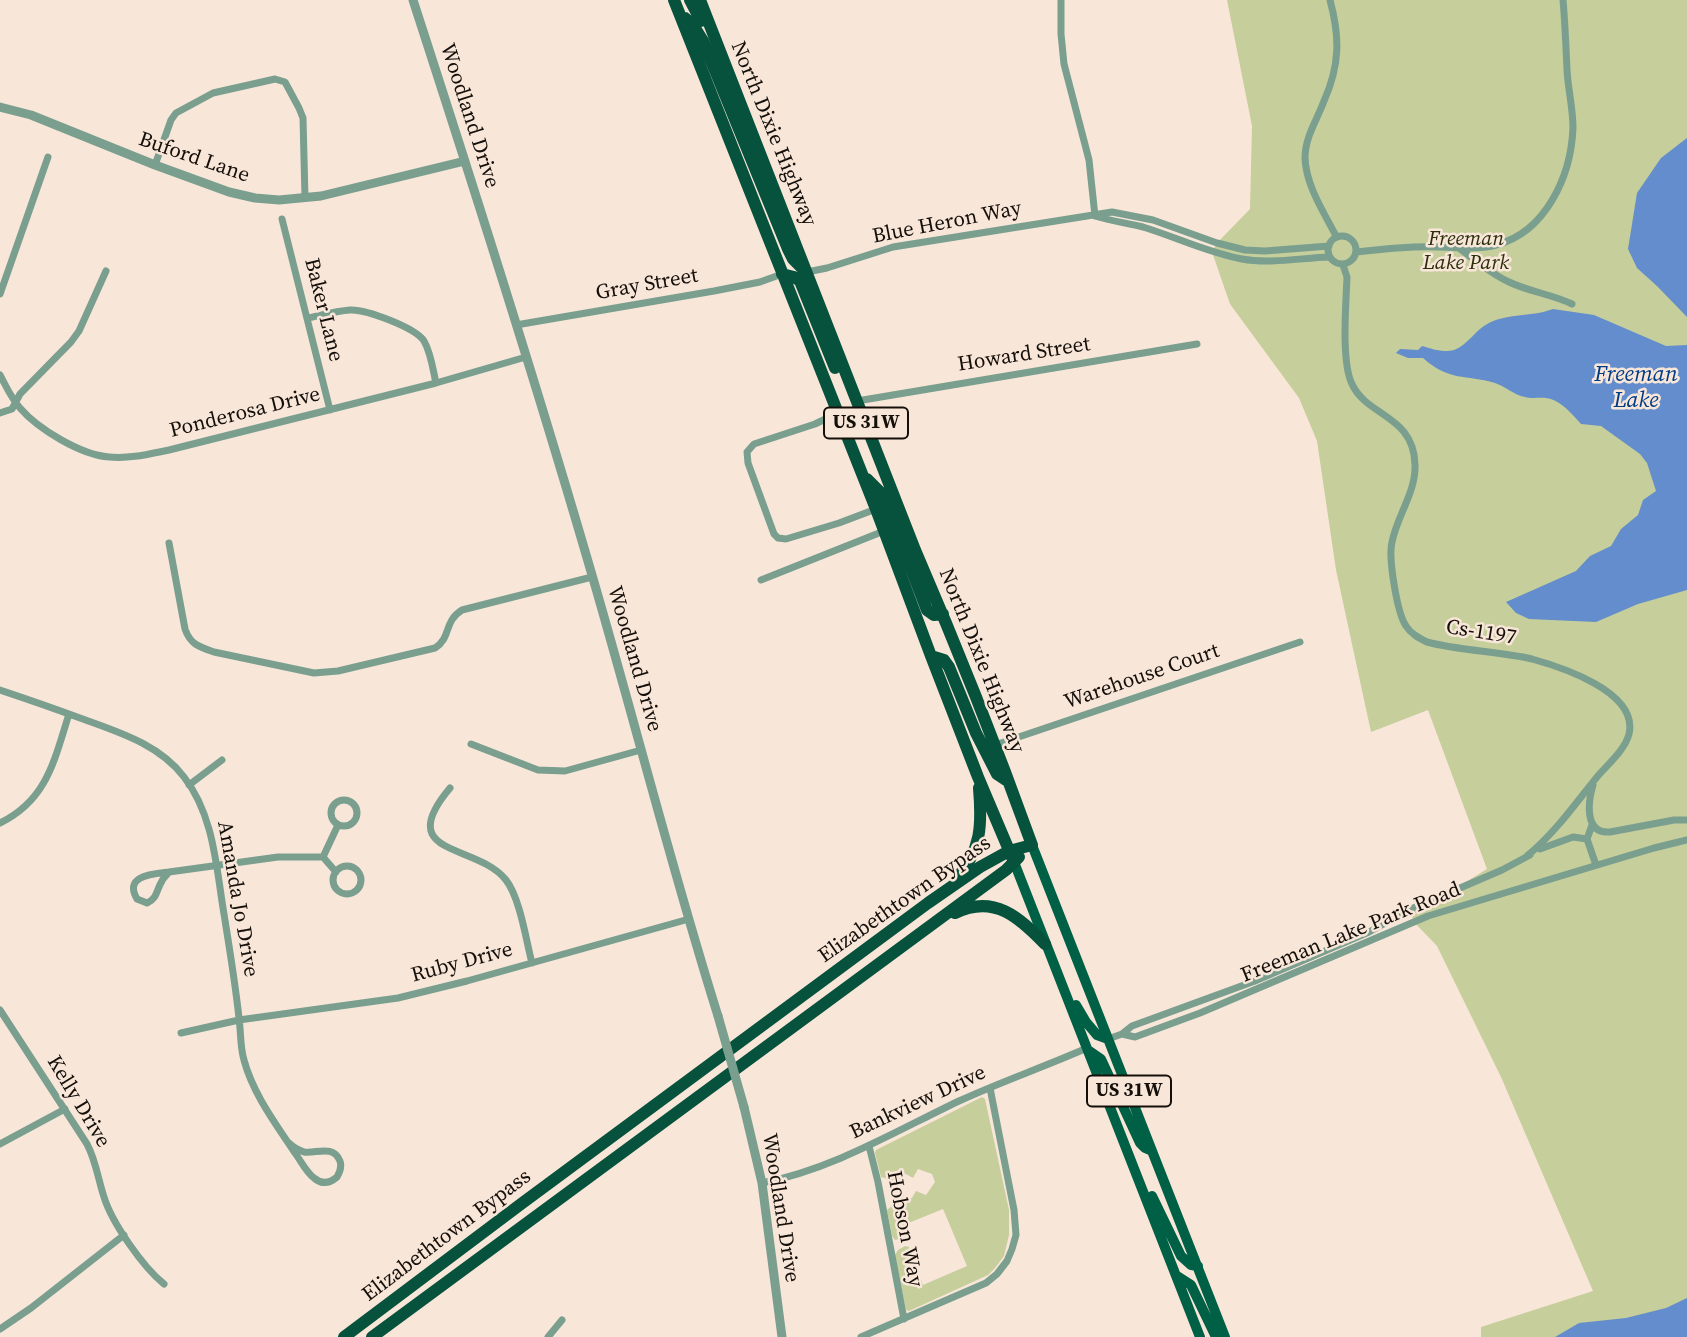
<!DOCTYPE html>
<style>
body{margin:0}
canvas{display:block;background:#f8e6d9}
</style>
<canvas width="1687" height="1337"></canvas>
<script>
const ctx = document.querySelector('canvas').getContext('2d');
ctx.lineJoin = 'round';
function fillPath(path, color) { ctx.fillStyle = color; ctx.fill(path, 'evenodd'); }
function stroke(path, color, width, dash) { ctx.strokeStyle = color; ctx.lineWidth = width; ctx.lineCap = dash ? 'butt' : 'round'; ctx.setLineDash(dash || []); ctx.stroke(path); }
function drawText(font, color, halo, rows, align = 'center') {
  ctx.font = font + ' "Source Serif 4",serif'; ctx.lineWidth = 5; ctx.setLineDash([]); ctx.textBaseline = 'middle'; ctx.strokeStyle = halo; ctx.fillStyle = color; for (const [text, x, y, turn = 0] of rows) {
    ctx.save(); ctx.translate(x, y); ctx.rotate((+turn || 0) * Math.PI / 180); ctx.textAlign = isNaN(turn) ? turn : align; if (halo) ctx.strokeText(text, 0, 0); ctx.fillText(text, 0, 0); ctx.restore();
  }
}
const green = new Path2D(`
 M 1227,0 L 1687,0 L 1687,1337 L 1481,1337 L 1481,1327 L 1593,1291 L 1501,1077 L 1437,946 L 1413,921 L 1411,909 L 1440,898 L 1487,869 L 1428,710 L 1371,732 L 1336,570 L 1317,441 L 1299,398 L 1230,304 L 1212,252 L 1217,243 L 1250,209 L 1252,126 Z
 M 982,1097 L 985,1099 L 1009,1210 L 1009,1235 L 1004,1256 L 995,1268 L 988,1275 L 909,1311 L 906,1310 L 895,1255 L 898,1250 L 905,1246 L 909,1247 L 923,1285 L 967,1266 L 943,1209 L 901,1226 L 904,1235 L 903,1238 L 895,1240 L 892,1236 L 887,1210 L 903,1196 L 905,1199 L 912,1198 L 916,1191 L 926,1195 L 935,1182 L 932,1174 L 918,1169 L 913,1178 L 906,1174 L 899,1176 L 901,1185 L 893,1180 L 881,1177 L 875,1153 L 876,1150 Z`);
const water = new Path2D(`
 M 1687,138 L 1687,317 L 1657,286 L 1637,268 L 1628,249 L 1637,193 L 1661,158 Z
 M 1553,309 L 1594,315 L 1666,346 L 1687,345 L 1687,590 L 1638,604 L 1596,622 L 1529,619 L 1516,613 L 1506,602 L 1576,571 L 1590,556 L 1611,546 L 1621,529 L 1638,515 L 1643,500 L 1656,491 L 1647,463 L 1640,454 L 1601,426 L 1581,424 C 1572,414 1561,400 1546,398 C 1540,397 1532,399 1525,397 C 1514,395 1505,386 1495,383 C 1465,374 1450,382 1423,358 L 1408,358 L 1396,353 L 1400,349 L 1418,350 L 1422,346 C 1432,349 1444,353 1454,350 C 1468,345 1476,329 1489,323 C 1509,313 1532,317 1553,309 Z
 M 1687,1298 L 1687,1337 L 1555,1337 L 1579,1323 L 1626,1318 L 1666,1308 Z`);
const minor = new Path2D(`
 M 1061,0 L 1061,34 L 1064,64 L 1089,160 L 1095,216
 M 1330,0 C 1340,37 1340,65 1324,101 C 1317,120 1305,137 1305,158 C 1306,185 1323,211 1335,234 L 1335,238
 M 155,165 L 171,120 L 176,113 L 213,93 L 275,79 L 285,82 L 299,108 L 303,118 L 305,198
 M 1095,216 C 1111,221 1127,223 1143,227 C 1176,237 1208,253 1242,259 C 1270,264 1301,258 1329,257
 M 282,219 L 330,410
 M1328 250a14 14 0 1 1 28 0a14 14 0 1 1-28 0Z
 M 1459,248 C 1475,260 1491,274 1509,282 C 1530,292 1551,294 1572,304
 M 1357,252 C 1383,249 1410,246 1437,247 C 1456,247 1477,250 1496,245 C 1546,232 1571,176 1573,128 C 1573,108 1568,89 1567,70 C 1566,46 1565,23 1563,0
 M 1343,265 L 1347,277 C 1346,303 1341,362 1352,384 C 1367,417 1414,415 1415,465 C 1416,492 1397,516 1392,542 C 1388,557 1397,613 1406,626 C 1411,634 1419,638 1427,642 C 1461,651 1497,651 1532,659 C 1561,667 1639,692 1629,734 C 1625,750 1608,764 1597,777 C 1575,804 1555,833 1527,856
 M 807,272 L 827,268 L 893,247 L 1112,212 L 1153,220 L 1217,243 L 1245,250 L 1265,251 L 1329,246
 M 0,294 L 48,157
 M 308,318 C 322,315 336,311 350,310 C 366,309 416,328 424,341 C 431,353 433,370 436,383
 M 516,325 L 714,291 L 760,282 L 782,274
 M 0,375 C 6,386 11,398 20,408 C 38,429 81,455 109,457 C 130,459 149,454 169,450 L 436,383 L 526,357
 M 857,401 L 1197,344
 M 0,413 L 12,409 L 20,394 L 71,342 L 79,331 L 106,271
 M 838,413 L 815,424 L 754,444 L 747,452 L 748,463 L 774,534 L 778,538 L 786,539 L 839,523 L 876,509
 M 169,543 L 185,629 C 190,644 199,647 214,652 L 314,673 L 338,671 L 435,648 C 452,637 443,622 462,610 L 592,577
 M 761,580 L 884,531
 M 0,690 C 27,699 53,708 80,718 C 118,732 159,744 184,777 C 213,814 216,864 223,908 C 229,945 235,981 239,1018 C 241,1032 240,1047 244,1060 C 253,1094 276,1124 295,1153 C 301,1161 306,1172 314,1178 C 322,1185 330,1183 337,1177 C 340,1172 342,1167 340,1161 C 333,1144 316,1154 304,1152 C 298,1150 293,1147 289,1143
 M 471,744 L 538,770 L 565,771 L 641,750
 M 995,745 L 1300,642
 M 189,785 L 222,760
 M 1593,785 C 1588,802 1584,834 1610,832 L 1674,820 L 1687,820
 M 450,788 C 392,857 477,843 506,880 C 520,898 526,940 532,963
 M331 813a13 13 0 1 1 26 0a13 13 0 1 1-26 0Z
 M 0,823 C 47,800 54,761 69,714
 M 1592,825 L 1587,839 L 1596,865
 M 1540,849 L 1573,837 L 1587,839
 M 323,857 L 338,825
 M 323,857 L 336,872
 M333 880a14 14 0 1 1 28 0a14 14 0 1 1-28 0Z
 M 169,872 C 154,874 123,875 137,899 L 147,903 C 158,898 156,890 162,881 C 163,878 167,875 169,872 L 278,857 L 323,857
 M 0,1010 L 87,1144 C 96,1161 98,1179 104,1197 C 112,1223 143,1267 164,1284
 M 181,1033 L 239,1020 L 398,998 L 467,981 L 689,919
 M 1122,1034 L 1135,1037 L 1200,1013 L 1428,916 L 1654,848 L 1687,840
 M 1108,1039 L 1122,1034 L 1132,1026 L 1255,981 L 1369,932 L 1411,909 L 1502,870 L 1530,855
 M 0,1144 L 65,1109
 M 869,1146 L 878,1182 L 904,1319
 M 762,1183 C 833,1169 894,1132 959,1101 C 1000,1082 1044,1067 1087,1048
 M 0,1329 L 31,1308 L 124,1235
 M 548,1337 L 562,1320
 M 861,1337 L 986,1283 L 997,1274 L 1007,1261 L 1012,1249 L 1016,1235 L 1014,1210 L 990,1088`);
const tertiary = new Path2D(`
 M 413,0 C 475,191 536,382 592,575 C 635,722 672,870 718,1016
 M 0,107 L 31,115 L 155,165 L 229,192 L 255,198 L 279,200 L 321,196 L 465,161
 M 744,1107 L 762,1183 L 782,1337`);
const primary = new Path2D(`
 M 1032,845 L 1225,1337
 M 1014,862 L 1200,1337
 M 1076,1005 L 1086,1022 L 1097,1035 L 1108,1039
 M 1088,1050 L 1101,1059 L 1140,1143 L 1145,1148 L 1152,1151
 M 1152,1196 L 1181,1256 L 1191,1265 L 1198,1266
 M 1177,1276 L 1191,1285 L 1216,1337`);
const trunk = new Path2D(`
 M 674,0 L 876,509 L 931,656 L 978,777 L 1014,862
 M 690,0 L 701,21
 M 700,0 L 915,550 C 957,647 996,745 1032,845
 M 685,18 L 693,25 L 703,41 L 788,249 L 793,259 L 803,269
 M 782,274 L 794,277 L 800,281 L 835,368
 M 867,479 L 883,495 L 927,610 L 934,615 L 943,614
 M 931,656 L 944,660 L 949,667 L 976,733 L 997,774 L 1006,780
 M 956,879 C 982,850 982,824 979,788
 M 955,913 C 994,894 1019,917 1045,944
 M 344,1337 L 521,1204 L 928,903 L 980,867 L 1009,851 L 1032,845
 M 372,1337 L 1006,870 L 1019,857`);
const tertiaryBridge = new Path2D(`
 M 718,1016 L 744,1107`);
const shields = [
 [866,423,84],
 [1129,1091,84]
];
const shieldNames = [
 ["US 31W",866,423],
 ["US 31W",1129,1091]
];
const streetNames = [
 ["Woodland Drive",469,116,72],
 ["North Dixie Highway",773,134,68],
 ["Buford Lane",194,158,19],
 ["Blue Heron Way",947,223,-11],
 ["Gray Street",647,285,-10],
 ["Baker Lane",323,310,76],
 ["Howard Street",1024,355,-9],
 ["Ponderosa Drive",245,413,-14],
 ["Cs-1197",1481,633,9],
 ["Woodland Drive",634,659,74],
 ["North Dixie Highway",981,661,68],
 ["Warehouse Court",1142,677,-19],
 ["Amanda Jo Drive",237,899,80],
 ["Elizabethtown Bypass",905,900,-35],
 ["Freeman Lake Park Road",1351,933,-22],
 ["Ruby Drive",462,963,-15],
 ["Kelly Drive",78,1102,59],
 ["Bankview Drive",918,1103,-25],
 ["Woodland Drive",780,1208,81],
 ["Hobson Way",904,1229,79],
 ["Elizabethtown Bypass",447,1236,-37]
];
const parkNames = [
 ["Freeman",1466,240],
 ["Lake Park",1466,264]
];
const waterNames = [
 ["Freeman",1636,375],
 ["Lake",1636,401]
];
fillPath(green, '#c6ce9b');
fillPath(water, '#638dcc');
stroke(minor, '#7a9f8f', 7);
stroke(tertiary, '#7a9f8f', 9);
stroke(primary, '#006045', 10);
stroke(trunk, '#07523c', 12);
stroke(tertiaryBridge, '#7a9f8f', 9);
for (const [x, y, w] of shields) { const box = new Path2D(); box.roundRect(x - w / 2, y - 15.5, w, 31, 5); ctx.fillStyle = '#f8e6d9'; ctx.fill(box); stroke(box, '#150f0a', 2); }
drawText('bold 19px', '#150f0a', null, shieldNames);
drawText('21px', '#150f0a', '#f8e6d9', streetNames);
drawText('italic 21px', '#2b2f0b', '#f8e6d9', parkNames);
drawText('italic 23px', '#013b86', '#f8e6d9', waterNames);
</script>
